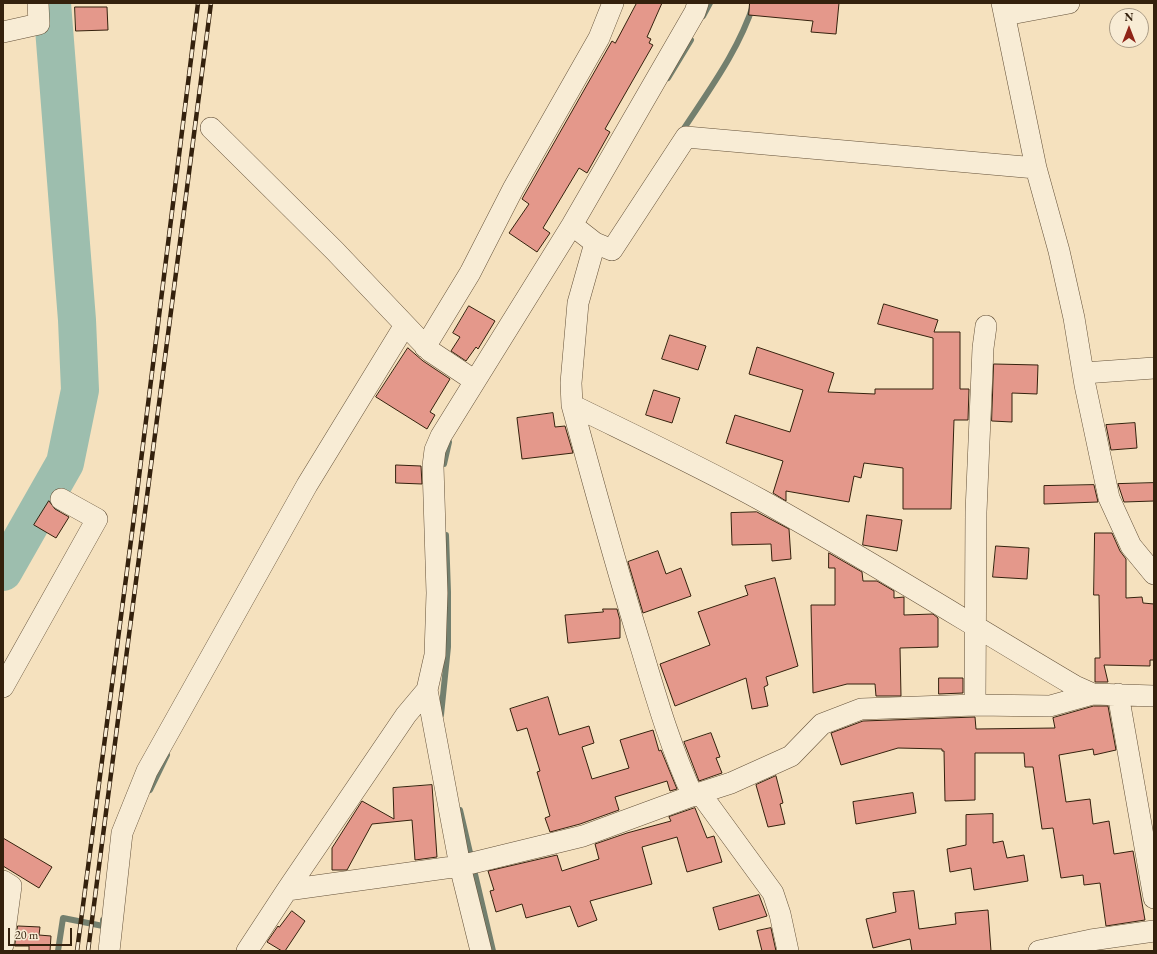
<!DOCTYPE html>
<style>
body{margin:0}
#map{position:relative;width:1157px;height:954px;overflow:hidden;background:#f5e1be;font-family:"EB Garamond",serif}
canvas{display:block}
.frame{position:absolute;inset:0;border:4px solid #34210d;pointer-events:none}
.north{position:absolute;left:1109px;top:8px;width:40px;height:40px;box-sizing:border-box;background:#f8ecd5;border:1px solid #aa9b85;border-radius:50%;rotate:0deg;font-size:11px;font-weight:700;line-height:16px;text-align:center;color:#34210d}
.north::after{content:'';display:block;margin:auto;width:14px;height:18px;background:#8f2418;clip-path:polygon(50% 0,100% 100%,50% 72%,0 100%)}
.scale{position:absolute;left:8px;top:928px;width:64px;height:18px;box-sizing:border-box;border:2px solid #34210d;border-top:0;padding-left:5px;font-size:12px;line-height:14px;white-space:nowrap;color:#34210d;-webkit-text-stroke:3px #f8ecd5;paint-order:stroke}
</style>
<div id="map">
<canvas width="1157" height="954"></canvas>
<div class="frame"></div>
<div class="north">N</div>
<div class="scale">20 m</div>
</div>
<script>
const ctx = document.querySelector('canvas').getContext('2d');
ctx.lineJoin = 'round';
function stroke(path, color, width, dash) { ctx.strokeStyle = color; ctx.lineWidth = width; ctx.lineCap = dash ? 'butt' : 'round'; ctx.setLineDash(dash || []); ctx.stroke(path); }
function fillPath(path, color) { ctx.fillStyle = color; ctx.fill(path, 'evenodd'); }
const stream = new Path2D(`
 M 703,16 L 710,3
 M 668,78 L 691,40
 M 681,133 C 709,90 738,52 754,3
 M 444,464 L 449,442
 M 441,715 L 448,647 L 448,592 L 446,535
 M 150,790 L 167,755
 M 460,810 L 493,951
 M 58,951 L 63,918 L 103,926 L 103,920`);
const river = new Path2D(`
 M 3,572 L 65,463 L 80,390 L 77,320 L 52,3`);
const building = new Path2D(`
 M 637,3 L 662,3 L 647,37 L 651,39 L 649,43 L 653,45 L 605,129 L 610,132 L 587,173 L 579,168 L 543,228 L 550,233 L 537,252 L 509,233 L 529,204 L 522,199 L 612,41 L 615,43 Z
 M 750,3 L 839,3 L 836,34 L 811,32 L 813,21 L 749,15 Z
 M 75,7 L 107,7 L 108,30 L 76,31 Z
 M 884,304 L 938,320 L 934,332 L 960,332 L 960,389 L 969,389 L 968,420 L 954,420 L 951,509 L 903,509 L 903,468 L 864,463 L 861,478 L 854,476 L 849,502 L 786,491 L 786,501 L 773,493 L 783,461 L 726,443 L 735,415 L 790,432 L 803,390 L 749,374 L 757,347 L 834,373 L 828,392 L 875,394 L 875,389 L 933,389 L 933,338 L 878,324 Z
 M 469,306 L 495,321 L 478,349 L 476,347 L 466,361 L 451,351 L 460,337 L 453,333 Z
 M 670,335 L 706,346 L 698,370 L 662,359 Z
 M 408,348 L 423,361 L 450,379 L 430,412 L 435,415 L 427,429 L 376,397 Z
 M 994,364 L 1038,365 L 1037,394 L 1012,393 L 1012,422 L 992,421 Z
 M 654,390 L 680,398 L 672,423 L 646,415 Z
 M 553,413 L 555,427 L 565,426 L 573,453 L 522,459 L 517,418 Z
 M 1135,423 L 1137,448 L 1111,450 L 1106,425 Z
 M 396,465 L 421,466 L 422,484 L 396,483 Z
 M 1154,483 L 1154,501 L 1124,502 L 1118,484 Z
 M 1094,485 L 1098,502 L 1044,504 L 1044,486 Z
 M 49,501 L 55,509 L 69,517 L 56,538 L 34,525 Z
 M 757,512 L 789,529 L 791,559 L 772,561 L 771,544 L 732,545 L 731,513 Z
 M 867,515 L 902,520 L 897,551 L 863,545 Z
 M 1095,533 L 1112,533 L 1120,551 L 1126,559 L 1126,598 L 1142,597 L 1143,603 L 1154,604 L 1154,660 L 1150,660 L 1150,666 L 1104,665 L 1108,682 L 1095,682 L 1095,658 L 1100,658 L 1099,595 L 1094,595 Z
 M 996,546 L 1029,548 L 1027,579 L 993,577 Z
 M 658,551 L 666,574 L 681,568 L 691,596 L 643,613 L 628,562 Z
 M 829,553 L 862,572 L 863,581 L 877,581 L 894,591 L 894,598 L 904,597 L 904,615 L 933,614 L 938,618 L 938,647 L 900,648 L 901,696 L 876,696 L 875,684 L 847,684 L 813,693 L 811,605 L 835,605 L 835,568 L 829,568 Z
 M 775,578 L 798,666 L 766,677 L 768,685 L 764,687 L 768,706 L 752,709 L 746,678 L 675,706 L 660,664 L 710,645 L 698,612 L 748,595 L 745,586 Z
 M 603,609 L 617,609 L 620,620 L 620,638 L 568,643 L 565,615 L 603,612 Z
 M 939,678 L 963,678 L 963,693 L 939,694 Z
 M 548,697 L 559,735 L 589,726 L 594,743 L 582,747 L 592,779 L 629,768 L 620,740 L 653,730 L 659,751 L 661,750 L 677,789 L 670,791 L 667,781 L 615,797 L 619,810 L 580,824 L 550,832 L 545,818 L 550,816 L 537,772 L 540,771 L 527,728 L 517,731 L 510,709 Z
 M 1094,706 L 1108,706 L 1116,750 L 1094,755 L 1093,749 L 1059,755 L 1066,802 L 1090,799 L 1093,824 L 1109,821 L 1114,854 L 1133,851 L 1145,920 L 1106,926 L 1100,883 L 1084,885 L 1083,875 L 1061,878 L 1053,828 L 1042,829 L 1033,767 L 1025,767 L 1024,753 L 975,753 L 975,800 L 945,801 L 944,751 L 942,751 L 942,749 L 898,748 L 841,765 L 831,733 L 863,721 L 975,717 L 976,729 L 1055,728 L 1053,718 Z
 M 711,733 L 720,757 L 716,758 L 722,773 L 699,781 L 684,742 Z
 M 776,776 L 783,803 L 780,804 L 785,824 L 768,827 L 756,785 Z
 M 432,785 L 437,857 L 415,860 L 412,820 L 372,824 L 347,870 L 332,870 L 332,848 L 362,801 L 394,819 L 393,788 Z
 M 913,793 L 916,813 L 856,824 L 853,802 Z
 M 695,808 L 707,838 L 714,836 L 722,862 L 687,872 L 677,837 L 642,847 L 652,884 L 590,901 L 597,920 L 578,927 L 570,906 L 526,918 L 522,904 L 496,912 L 490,891 L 494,890 L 488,871 L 557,855 L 562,871 L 599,859 L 595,844 L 627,833 L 671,821 L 669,817 Z
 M 993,814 L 993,843 L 1003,841 L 1007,858 L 1024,855 L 1028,881 L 974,890 L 971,868 L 950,872 L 947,849 L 966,845 L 966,815 Z
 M 3,838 L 52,867 L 39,888 L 3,866 Z
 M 914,891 L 919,929 L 956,924 L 955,913 L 988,910 L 991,951 L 912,951 L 910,939 L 873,948 L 866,919 L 896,912 L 893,893 Z
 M 759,895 L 767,916 L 719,930 L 713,908 Z
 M 292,911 L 305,921 L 285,951 L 282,951 L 267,942 L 278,926 L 279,927 Z
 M 18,926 L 40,927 L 39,935 L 51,936 L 50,951 L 29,951 L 29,946 L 15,946 Z
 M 771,928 L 776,951 L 762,951 L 757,931 Z`);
const street = new Path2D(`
 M 1002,3 L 1036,168 L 1059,251 L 1074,318 L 1085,385 L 1109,498 L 1131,546 L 1154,574
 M 1005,15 L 1069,3
 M 3,32 L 39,24 L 38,3
 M 211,128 L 335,251 L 430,351 L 475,381
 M 572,225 L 595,243 L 578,303 L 571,383 L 572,405 C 594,486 616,567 641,647 C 656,697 671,749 693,796
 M 595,243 L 612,250 L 686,137 L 1036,168
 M 425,347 L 470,273 L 513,189 L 599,38 L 613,3
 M 1084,373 L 1154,368
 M 572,405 C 635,436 699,466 761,500 C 867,559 970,624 1075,686 L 1093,694 L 1154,696
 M 3,687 L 97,519 L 61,499
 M 427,690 L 460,866 L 481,951
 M 1118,694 L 1154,898
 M 975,705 L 1050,706 L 1093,694
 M 700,793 L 731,783 L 791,756 L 822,724 L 861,709 L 975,705 L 976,512 L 983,348 L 986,326
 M 3,881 L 11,886 L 3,945
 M 287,890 L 460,866 L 583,836 L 700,793 L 773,893 L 780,914 L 788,951
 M 109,951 L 122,833 L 147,771 L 307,485 L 405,325
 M 247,951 L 287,890 L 406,715 L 427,690 L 435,655 L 437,593 L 433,466 L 435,450 L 441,436 L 572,225 L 695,12 L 698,3
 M 1039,951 L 1091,940 L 1154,931`);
const rail = new Path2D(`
 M 77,951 L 133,525 L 198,3
 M 88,951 L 211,3`);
stroke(stream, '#737f6e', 6);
stroke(river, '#9dbeae', 38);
fillPath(building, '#e4988b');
stroke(building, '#34210d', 1);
stroke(street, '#645139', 22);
stroke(street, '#f8ecd5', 21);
stroke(rail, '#34210d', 4.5);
stroke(rail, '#f8ecd5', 3, [9]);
</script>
